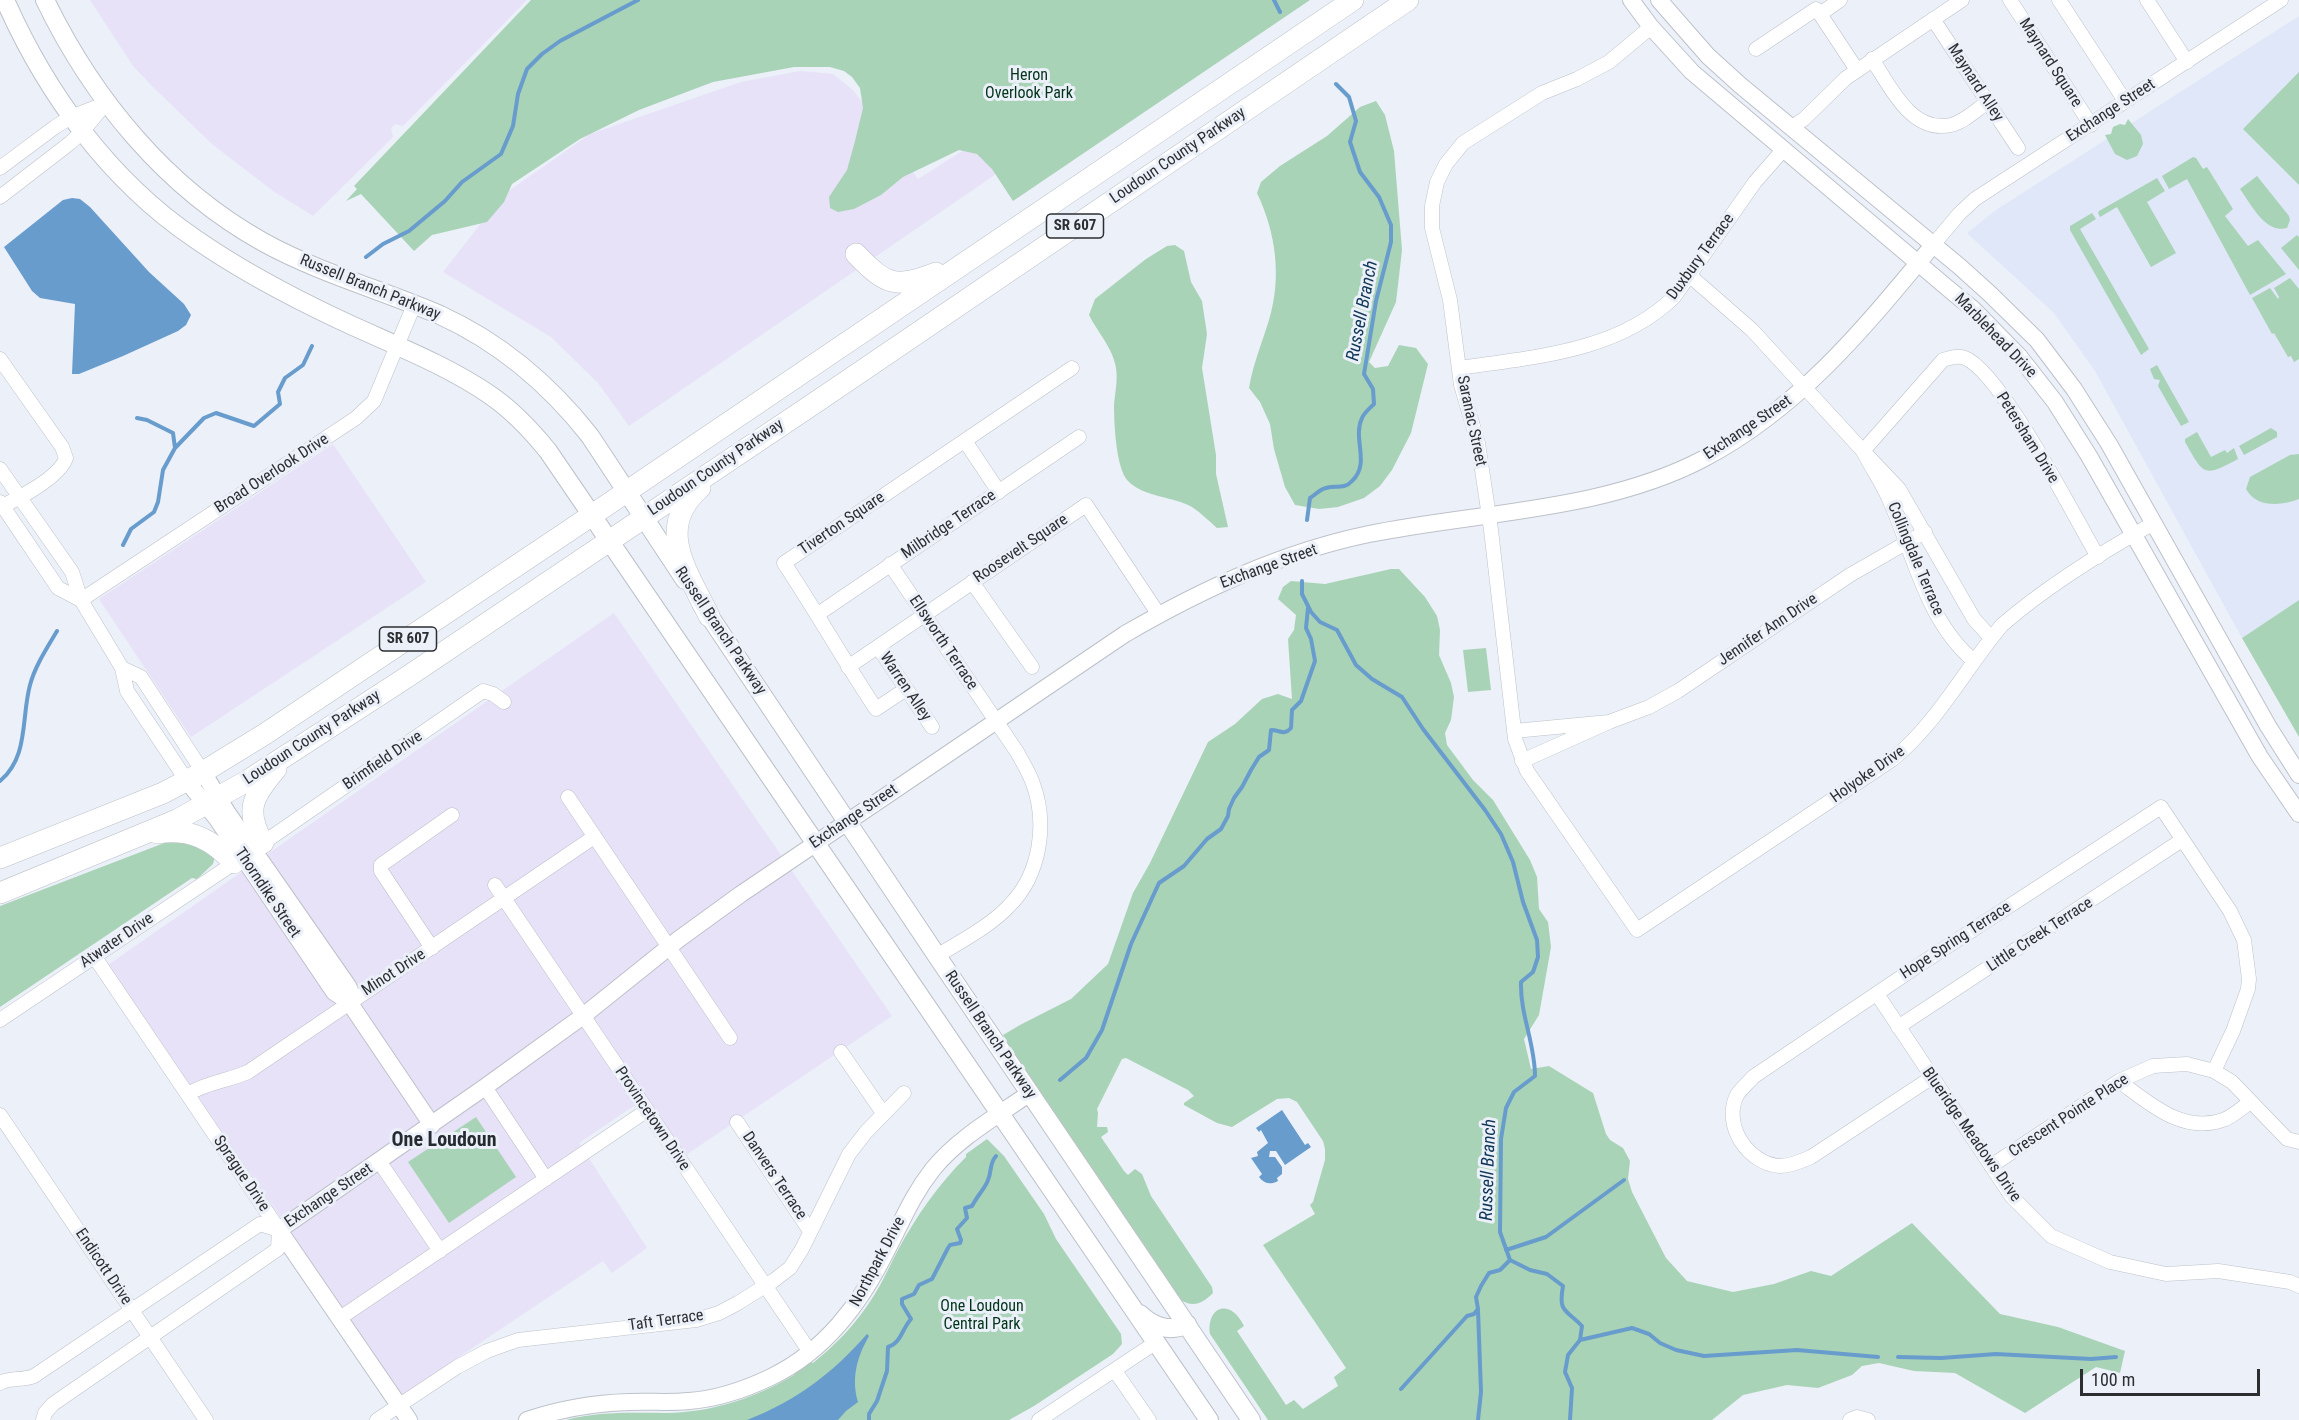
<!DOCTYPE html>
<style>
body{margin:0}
#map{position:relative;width:2299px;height:1420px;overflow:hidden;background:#ebf0f9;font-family:"Roboto Condensed",sans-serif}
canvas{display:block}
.scale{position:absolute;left:2080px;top:1369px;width:180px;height:27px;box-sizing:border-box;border:3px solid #2d2e32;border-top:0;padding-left:8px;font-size:18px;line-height:21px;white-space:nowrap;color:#2d2e32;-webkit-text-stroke:4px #ebf0f9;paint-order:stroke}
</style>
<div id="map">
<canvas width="2299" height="1420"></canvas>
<div class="scale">100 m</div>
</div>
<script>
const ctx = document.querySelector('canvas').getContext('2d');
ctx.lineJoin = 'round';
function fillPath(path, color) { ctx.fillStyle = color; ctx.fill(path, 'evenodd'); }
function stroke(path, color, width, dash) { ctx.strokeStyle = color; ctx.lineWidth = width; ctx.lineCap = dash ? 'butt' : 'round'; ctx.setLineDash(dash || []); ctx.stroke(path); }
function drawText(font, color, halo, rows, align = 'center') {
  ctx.font = font + ' "Roboto Condensed",sans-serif'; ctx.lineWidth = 6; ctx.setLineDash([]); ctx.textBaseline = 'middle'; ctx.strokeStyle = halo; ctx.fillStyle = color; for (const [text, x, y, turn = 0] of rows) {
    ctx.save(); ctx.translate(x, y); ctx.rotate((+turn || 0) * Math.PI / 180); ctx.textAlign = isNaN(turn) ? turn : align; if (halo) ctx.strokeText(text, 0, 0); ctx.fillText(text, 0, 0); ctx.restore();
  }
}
const commercial = new Path2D(`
 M 90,0 L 527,0 L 403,126 L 395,124 L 391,128 L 393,137 L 313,216 L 273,191 L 212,144 L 151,85 L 133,66 Z
 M 800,71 L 833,74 L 854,91 L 918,179 L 975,143 L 996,174 L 629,426 L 598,383 L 551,337 L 443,272 L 503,195 L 590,134 L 741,82 Z
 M 333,444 L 426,582 L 191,737 L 99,599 Z
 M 614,613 L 892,1016 L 683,1157 L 644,1099 L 579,1143 L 647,1248 L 612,1273 L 603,1261 L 402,1395 L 108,965 Z`);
const built = new Path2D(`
 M 2299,16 L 2299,600 L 2242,638 L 2095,371 L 2054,313 L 1967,233 L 1996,210 Z`);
const green = new Path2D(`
 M 531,0 L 1310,0 L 1013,201 L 992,169 L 977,154 L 959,150 L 903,177 L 881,195 L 854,209 L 838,212 L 830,208 L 829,197 L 847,170 L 855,141 L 863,108 L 860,88 L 852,77 L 844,71 L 830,67 L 794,67 L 713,82 L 639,110 L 580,139 L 512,184 L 504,202 L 487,222 L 432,235 L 414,251 L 361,194 L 346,201 L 357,189 L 354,186 Z
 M 2299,72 L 2299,185 L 2243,129 Z
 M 1376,101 L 1385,115 L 1394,151 L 1402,250 L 1396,302 L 1369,362 L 1375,368 L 1388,366 L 1399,345 L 1416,348 L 1428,364 L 1411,433 L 1392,470 L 1380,486 L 1364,498 L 1338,507 L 1319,509 L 1295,505 L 1285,487 L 1274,449 L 1270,424 L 1260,402 L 1249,388 C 1253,364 1262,343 1269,320 C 1282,277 1276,233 1257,193 L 1261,182 L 1280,166 L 1327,136 L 1360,107 Z
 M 2128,119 L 2141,135 L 2143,144 L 2137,156 L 2127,160 L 2115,154 L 2105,135 L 2111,134 L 2113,127 L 2120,124 L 2125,125 Z
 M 2193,157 L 2196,158 L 2203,169 L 2207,167 L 2233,209 L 2225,216 L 2248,246 L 2258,240 L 2286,274 L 2250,295 L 2187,179 L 2169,189 L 2162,176 Z
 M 2257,176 L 2289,216 L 2290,220 L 2287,228 C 2265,234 2251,204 2240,189 Z
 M 2157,178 L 2165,191 L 2147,202 L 2176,253 L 2151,267 L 2117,207 L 2100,217 L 2098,213 L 2099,211 Z
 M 2092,213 L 2096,219 L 2080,229 L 2149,349 L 2141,355 L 2070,230 L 2070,226 Z
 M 2297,235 L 2299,237 L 2299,270 L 2281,248 Z
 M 1175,245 L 1184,251 L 1191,282 L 1202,301 L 1207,334 L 1202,368 L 1216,455 L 1216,474 L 1228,527 L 1217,528 C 1209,521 1201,513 1192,507 C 1173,496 1145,498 1128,481 C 1116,469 1114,423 1114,405 C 1115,393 1118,380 1116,368 C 1113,348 1098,333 1089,315 L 1095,299 L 1146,259 L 1167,246 Z
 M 2290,278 L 2299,289 L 2299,359 L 2294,362 L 2291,356 L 2288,357 L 2274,333 L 2272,334 L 2252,298 L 2270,288 L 2278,299 L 2279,297 L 2274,288 Z
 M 2157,365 L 2189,422 L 2181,426 L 2158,386 L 2160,380 L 2154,379 L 2150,369 Z
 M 2271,428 L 2277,432 L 2277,437 L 2244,455 L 2239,446 Z
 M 2197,432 L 2211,457 L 2225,450 L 2227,453 L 2234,448 L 2238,459 C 2203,478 2204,475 2185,442 L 2185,439 Z
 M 2299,454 L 2299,499 C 2282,506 2256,508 2246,489 L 2250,477 L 2290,455 Z
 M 1391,569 L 1399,569 L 1425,597 L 1437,616 L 1440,630 L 1439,655 L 1451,683 L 1454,697 L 1451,720 L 1445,733 L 1447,745 L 1473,780 L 1493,800 L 1530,860 L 1537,877 L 1539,909 L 1548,922 L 1551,947 L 1539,1015 L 1524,1039 L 1531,1069 L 1549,1066 L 1593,1093 L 1606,1134 L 1610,1140 L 1623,1148 L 1630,1161 L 1628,1179 L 1632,1192 L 1666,1258 L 1687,1281 L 1733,1292 L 1774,1284 L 1811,1271 L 1831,1276 L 1912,1223 L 2000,1314 L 2058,1327 L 2125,1351 L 2120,1373 L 2096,1367 L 2025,1413 L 1955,1373 L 1914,1371 L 1879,1363 L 1862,1366 L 1852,1375 L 1818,1388 L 1787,1385 L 1743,1395 L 1712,1420 L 1268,1420 L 1210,1334 C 1206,1307 1230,1297 1244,1326 L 1237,1331 L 1286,1405 L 1294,1400 L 1303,1409 L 1338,1386 L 1334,1377 L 1346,1368 L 1263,1245 L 1315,1214 L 1310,1205 L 1313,1202 L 1325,1160 L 1325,1149 L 1323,1141 L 1297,1102 L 1289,1098 L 1277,1099 L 1232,1127 L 1217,1123 L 1184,1105 L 1184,1103 L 1194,1096 L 1188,1090 L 1126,1058 L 1122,1059 L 1097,1109 L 1098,1113 L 1097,1127 L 1107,1127 L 1108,1132 L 1101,1137 L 1124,1171 L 1128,1175 L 1135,1169 L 1142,1174 L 1151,1196 L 1212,1287 L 1213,1293 C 1202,1304 1193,1308 1179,1299 L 1015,1057 L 1003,1035 L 1020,1025 L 1071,999 L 1108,964 L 1133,893 L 1150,863 L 1208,742 L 1235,724 L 1262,699 L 1278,694 L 1292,699 L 1288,639 L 1294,630 L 1296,615 L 1278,599 L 1283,587 L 1291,581 L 1325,584 Z
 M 2299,600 L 2299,737 L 2242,638 Z
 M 1486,648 L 1491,690 L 1468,692 L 1463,650 Z
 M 191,839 L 215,856 L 213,864 L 197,879 L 192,878 L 0,1007 L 0,906 L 172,840 Z
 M 476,1117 L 516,1177 L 449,1223 L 408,1162 Z
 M 987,1139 L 1004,1156 L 1044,1214 L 1056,1239 L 1121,1334 L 1122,1344 L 1113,1354 L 1034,1406 L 1009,1420 L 566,1420 C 600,1411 633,1413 667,1413 C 713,1412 755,1398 794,1375 L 795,1371 L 809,1361 L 813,1363 C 834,1346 852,1328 867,1306 C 880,1288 888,1269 898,1250 C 917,1215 938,1185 966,1157 L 966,1154 Z`);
const water = new Path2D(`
 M 72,198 L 80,199 L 90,207 L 149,272 L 184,304 L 191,315 L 186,325 L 178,331 L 123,356 L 79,374 L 72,374 L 75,304 L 40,298 L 32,291 L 4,247 L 63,200 Z
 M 1282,1110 L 1305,1145 L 1308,1143 L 1311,1147 L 1285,1165 L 1276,1151 L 1270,1151 L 1269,1157 L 1275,1157 L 1282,1167 L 1282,1174 L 1277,1178 L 1278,1181 C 1271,1185 1264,1184 1259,1177 L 1262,1174 L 1251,1158 L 1258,1156 L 1257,1152 L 1268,1143 L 1261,1130 L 1259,1132 L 1256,1128 Z
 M 867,1334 L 869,1336 C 857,1357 851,1378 858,1402 L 846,1411 L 838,1420 L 747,1420 C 796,1401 833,1373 867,1334 Z`);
const stream = new Path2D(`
 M 1274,0 L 1280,12
 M 366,257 L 383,244 L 409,231 L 445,201 L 462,182 L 501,154 L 513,126 L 518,94 L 527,69 L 542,54 L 560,41 L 638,0
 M 137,418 L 147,420 L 173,433 L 175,448
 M 1307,520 L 1310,498 C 1315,495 1320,489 1326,488 C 1336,485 1344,490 1352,481 C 1371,463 1352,439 1362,418 C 1364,413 1370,408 1374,404 L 1373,389 L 1364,374 L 1376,301 L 1391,242 L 1391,225 L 1379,197 L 1360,172 L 1350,142 L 1356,121 L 1349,97 L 1336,84
 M 123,545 L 131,529 L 154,512 L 158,502 L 163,470 L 175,448 L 204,418 L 216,413 L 254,426 L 280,404 L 278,392 L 285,378 L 303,365 L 312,346
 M 1302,581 L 1302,594 L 1311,612 L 1320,622 L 1337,630 L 1356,665 L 1372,679 L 1402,697 L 1423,729 L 1485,810 L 1501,834 L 1513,862 L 1523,902 L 1537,940 L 1538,957 L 1533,972 L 1521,982 C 1520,1015 1535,1043 1535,1076 L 1514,1092 L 1506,1108 L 1501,1139 L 1500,1232 L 1510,1260 L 1530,1270 L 1547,1274 L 1563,1286 C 1558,1313 1566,1309 1582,1326 L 1580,1340 L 1568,1355 L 1565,1372 L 1572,1388 L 1570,1420
 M 0,781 C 29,757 21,718 30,685 C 35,666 47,648 57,631
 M 1060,1080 L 1086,1058 L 1102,1030 L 1131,944 L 1159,883 L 1184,866 L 1207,839 L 1221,829 L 1228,816 L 1229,809 L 1234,798 L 1242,787 L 1251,770 L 1259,757 L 1269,750 L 1271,730 C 1280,730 1284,736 1291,728 L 1292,710 L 1301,701 L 1315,661 L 1311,639 L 1306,628 L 1308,608
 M 1506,1250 L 1546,1237 L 1624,1180
 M 1580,1340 L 1632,1328 L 1649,1334 L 1660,1343 L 1676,1350 L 1704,1356 L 1797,1350 L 1878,1357
 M 1898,1357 L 1941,1358 L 1996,1354 L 2091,1359 L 2116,1357
 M 1401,1389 L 1467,1316 L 1474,1314 L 1478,1309 L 1476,1297 L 1481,1286 L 1489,1273 L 1500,1270 L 1510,1260
 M 869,1420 L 869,1414 L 877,1401 L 887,1371 L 888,1347 C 901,1343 902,1329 911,1319 L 902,1304 L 902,1299 L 914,1294 L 919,1285 L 932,1279 L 948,1248 L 950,1245 L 960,1243 L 961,1240 L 957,1229 L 967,1218 L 965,1208 L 972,1206 C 977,1196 986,1187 988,1180 C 992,1171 989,1164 996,1156
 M 1478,1420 L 1481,1392 L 1478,1310`);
const minor = new Path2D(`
 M 1840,0 L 1820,14 L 1857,70
 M 2010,0 L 2091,125
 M 2059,0 L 2125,101
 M 2147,0 L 2187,62
 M 1933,19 L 2018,148
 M 1651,27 L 1609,62 L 1577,79 L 1542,93 L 1463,143 L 1446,164 L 1437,182 L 1432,206 L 1432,228 L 1450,300 L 1461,385 L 1478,443 L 1491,530 L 1515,739 L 1527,771 L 1637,930 L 1893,759 C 1938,722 1965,669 2002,625 C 2047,586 2102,552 2154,523
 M 1756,49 L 1816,9
 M 1872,59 C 1890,86 1911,134 1951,125 C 1964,122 1977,109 1988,102
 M 1792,127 L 1804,119 L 1846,78 L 1962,0
 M 0,168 L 55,127 L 71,117 L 104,104
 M 0,197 L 70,143 L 82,132 L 106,103
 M 1933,245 L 1959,214 L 1975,199 L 2281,0
 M 1689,275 L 1752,330 L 1863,451 L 1943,360 C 1949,358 1958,355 1965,358 C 2001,372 2075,518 2098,557
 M 0,359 L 62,447 L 66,458 C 60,477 18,499 0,507
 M 1459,368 C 1533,357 1618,352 1674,297 L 1755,182 L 1783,150
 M 965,441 L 999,492
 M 0,469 L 72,572 L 81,600 L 122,668 L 127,691 L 187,781
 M 0,502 L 58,588 L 81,600
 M 890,564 L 1017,752 C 1022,761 1028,771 1032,781 C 1048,822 1041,874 1009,906 C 989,927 961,941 937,956
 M 972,582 L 1032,667
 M 81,600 L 356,418 L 374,401 L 414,305
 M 818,614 L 1079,437
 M 878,647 L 932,727
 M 1974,661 C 1926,621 1914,554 1889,499 C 1882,483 1871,467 1863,451 L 1899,489 L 1974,619 L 1991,638
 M 848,667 L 1086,505 L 1159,615
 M 122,668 L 141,677 L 203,772
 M 906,689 L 876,709 C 844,661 816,611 784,563 L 1072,368
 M 1609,722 L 1649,707 L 1678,691 L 1850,575 L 1925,532
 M 1514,731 L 1609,722 L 1522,761
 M 568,797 L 730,1038
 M 263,843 L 483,691 L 493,694 L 504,702
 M 495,885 L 810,1352
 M 432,948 L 381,871 L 381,865 L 452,815
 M 94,956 L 279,1230
 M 1877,994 L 2012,1197 L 2051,1236 L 2110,1262 L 2166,1274 L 2218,1271 L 2290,1282 L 2299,1286
 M 0,1020 L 234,863
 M 1898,1027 L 2182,840
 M 841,1052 L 883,1113
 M 1931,1078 L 1811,1157 C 1802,1161 1790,1166 1780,1166 C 1748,1164 1722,1125 1737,1095 C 1741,1089 1748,1083 1753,1077 L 1919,965 L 2161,807 L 2230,911 L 2244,940 L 2249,979 L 2248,989 L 2233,1031 L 2214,1071
 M 2119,1081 C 2149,1103 2182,1134 2223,1120 C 2232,1117 2242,1108 2250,1102
 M 485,1087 L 546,1179
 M 188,1094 C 207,1082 228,1081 248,1072 L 594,837
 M 0,1115 L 206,1420
 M 737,1122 L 810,1231
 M 379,1161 L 440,1251
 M 1991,1166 L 2119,1081 L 2153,1066 L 2187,1064 L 2214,1071 L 2232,1082 L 2287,1139 L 2299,1142
 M 340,1318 L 646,1111
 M 1115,1371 L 1149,1420
 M 0,1383 C 11,1377 22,1381 34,1376 L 260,1224 L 279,1230
 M 43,1420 L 45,1413 L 53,1404 L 278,1249 L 279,1230
 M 377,1420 L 457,1367 L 487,1351 L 518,1340 L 696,1320 L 719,1313 L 738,1303 L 773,1281 L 790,1268 L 802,1249 L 849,1154 L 866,1132 L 904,1093
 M 1039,1420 L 1155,1343
 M 1850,1420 L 1857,1417 L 1868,1420`);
const tertiary = new Path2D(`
 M 1631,0 L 1651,27 L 1692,72 L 1944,285 L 1974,310 L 2019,356 L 2055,402 L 2089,456 L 2260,757 L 2299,814
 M 1659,0 L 1708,56 L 1740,85 L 1959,266 L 1989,293 L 2037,340 L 2074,389 L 2109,444 L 2268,726 L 2299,775
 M 203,772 L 227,812 L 348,986 L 350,990 L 349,1002
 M 187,781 L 217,819 L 334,992 L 349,1002 L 432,1125
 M 409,1420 L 279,1230 L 485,1087 L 583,1016 L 679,939 L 741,894 L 1125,634 C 1201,590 1282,552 1369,534 C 1478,512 1604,511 1703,459 C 1800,408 1865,327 1933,245
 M 527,1420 C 560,1409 594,1403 629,1402 C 649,1401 669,1403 689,1401 C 717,1399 746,1389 771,1377 C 825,1351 860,1304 886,1252 C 902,1222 911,1197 933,1169 C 958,1138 997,1116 1030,1093`);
const secondary = new Path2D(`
 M 5,0 C 46,93 109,180 194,238 C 240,270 289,296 340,320 C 389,343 445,364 490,395 C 512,410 531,430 548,451 L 1209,1420
 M 45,0 C 93,99 166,188 263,242 C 319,273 382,290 440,315 C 499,342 550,385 590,436 L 685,580
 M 702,605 L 937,956 L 1251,1420
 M 1140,1314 C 1152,1326 1170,1333 1187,1324`);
const primary = new Path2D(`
 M 856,254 C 886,285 895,289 936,273
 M 700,488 C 654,528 688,572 709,616
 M 157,833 C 190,828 212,839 234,863
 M 263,843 C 244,810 253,796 276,769
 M 0,858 L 163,793 L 203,772 L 265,734 L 567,532 L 1353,0
 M 0,893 L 177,820 L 247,781 L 407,677 L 822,398 L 1408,0`);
const shields = [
 [1075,226,57],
 [408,639,57]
];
const shieldNames = [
 ["SR 607",1075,226],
 ["SR 607",408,639]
];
const streetNames = [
 ["Maynard Square",2050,63,57],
 ["Maynard Alley",1975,83,57],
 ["Exchange Street",2111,111,-33],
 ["Loudoun County Parkway",1178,156,-34],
 ["Duxbury Terrace",1701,257,-54],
 ["Russell Branch Parkway",370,288,22],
 ["Marblehead Drive",1995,336,46],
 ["Saranac Street",1471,421,78],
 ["Exchange Street",1748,428,-34],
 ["Petersham Drive",2027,438,58],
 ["Loudoun County Parkway",716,468,-34],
 ["Broad Overlook Drive",272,474,-33],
 ["Tiverton Square",842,524,-34],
 ["Milbridge Terrace",949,525,-34],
 ["Roosevelt Square",1021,549,-34],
 ["Collingdale Terrace",1915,559,67],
 ["Exchange Street",1269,567,-20],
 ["Jennifer Ann Drive",1768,630,-34],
 ["Russell Branch Parkway",720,631,56],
 ["Ellsworth Terrace",943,643,56],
 ["Warren Alley",905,687,56],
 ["Loudoun County Parkway",312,738,-33],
 ["Brimfield Drive",383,761,-34],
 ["Holyoke Drive",1868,775,-35],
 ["Exchange Street",854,817,-34],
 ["Thorndike Street",267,893,56],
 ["Little Creek Terrace",2040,935,-33],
 ["Atwater Drive",117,941,-34],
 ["Hope Spring Terrace",1956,941,-33],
 ["Minot Drive",394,973,-33],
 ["Russell Branch Parkway",990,1035,56],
 ["Crescent Pointe Place",2069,1116,-33],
 ["Provincetown Drive",652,1119,56],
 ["Blueridge Meadows Drive",1971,1135,55],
 ["Sprague Drive",241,1174,56],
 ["Danvers Terrace",774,1176,56],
 ["Exchange Street",329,1196,-34],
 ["Northpark Drive",878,1262,-62],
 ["Endicott Drive",103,1267,56],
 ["Taft Terrace",666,1321,-8]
];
const parkNames = [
 ["Heron",1029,76],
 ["Overlook Park",1029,94],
 ["One Loudoun",982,1307],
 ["Central Park",982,1325]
];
const waterNames = [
 ["Russell Branch",1363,311,-79],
 ["Russell Branch",1489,1170,-88]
];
const quarterNames = [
 ["One Loudoun",444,1141]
];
fillPath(commercial, '#e7e2f8');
fillPath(built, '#dfe7f8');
fillPath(green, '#a9d3b6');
fillPath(water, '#689ccd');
stroke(stream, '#689ccd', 4);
stroke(minor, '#bdc1ca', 15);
stroke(tertiary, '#bdc1ca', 18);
stroke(secondary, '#bdc1ca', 20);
stroke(primary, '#bdc1ca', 22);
stroke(minor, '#fff', 14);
stroke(tertiary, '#fff', 16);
stroke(secondary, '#fff', 18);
stroke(primary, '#fff', 21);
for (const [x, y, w] of shields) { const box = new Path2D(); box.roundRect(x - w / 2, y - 12, w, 24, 4.5); ctx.fillStyle = '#ebf0f9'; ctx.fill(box); stroke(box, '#2d2e32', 1.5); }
drawText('bold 15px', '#2d2e32', null, shieldNames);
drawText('16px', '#2d2e32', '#ebf0f9', streetNames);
drawText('16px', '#003318', '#ebf0f9', parkNames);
drawText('italic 18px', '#0f3657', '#ebf0f9', waterNames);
drawText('bold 20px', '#262a31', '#ebf0f9', quarterNames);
</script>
